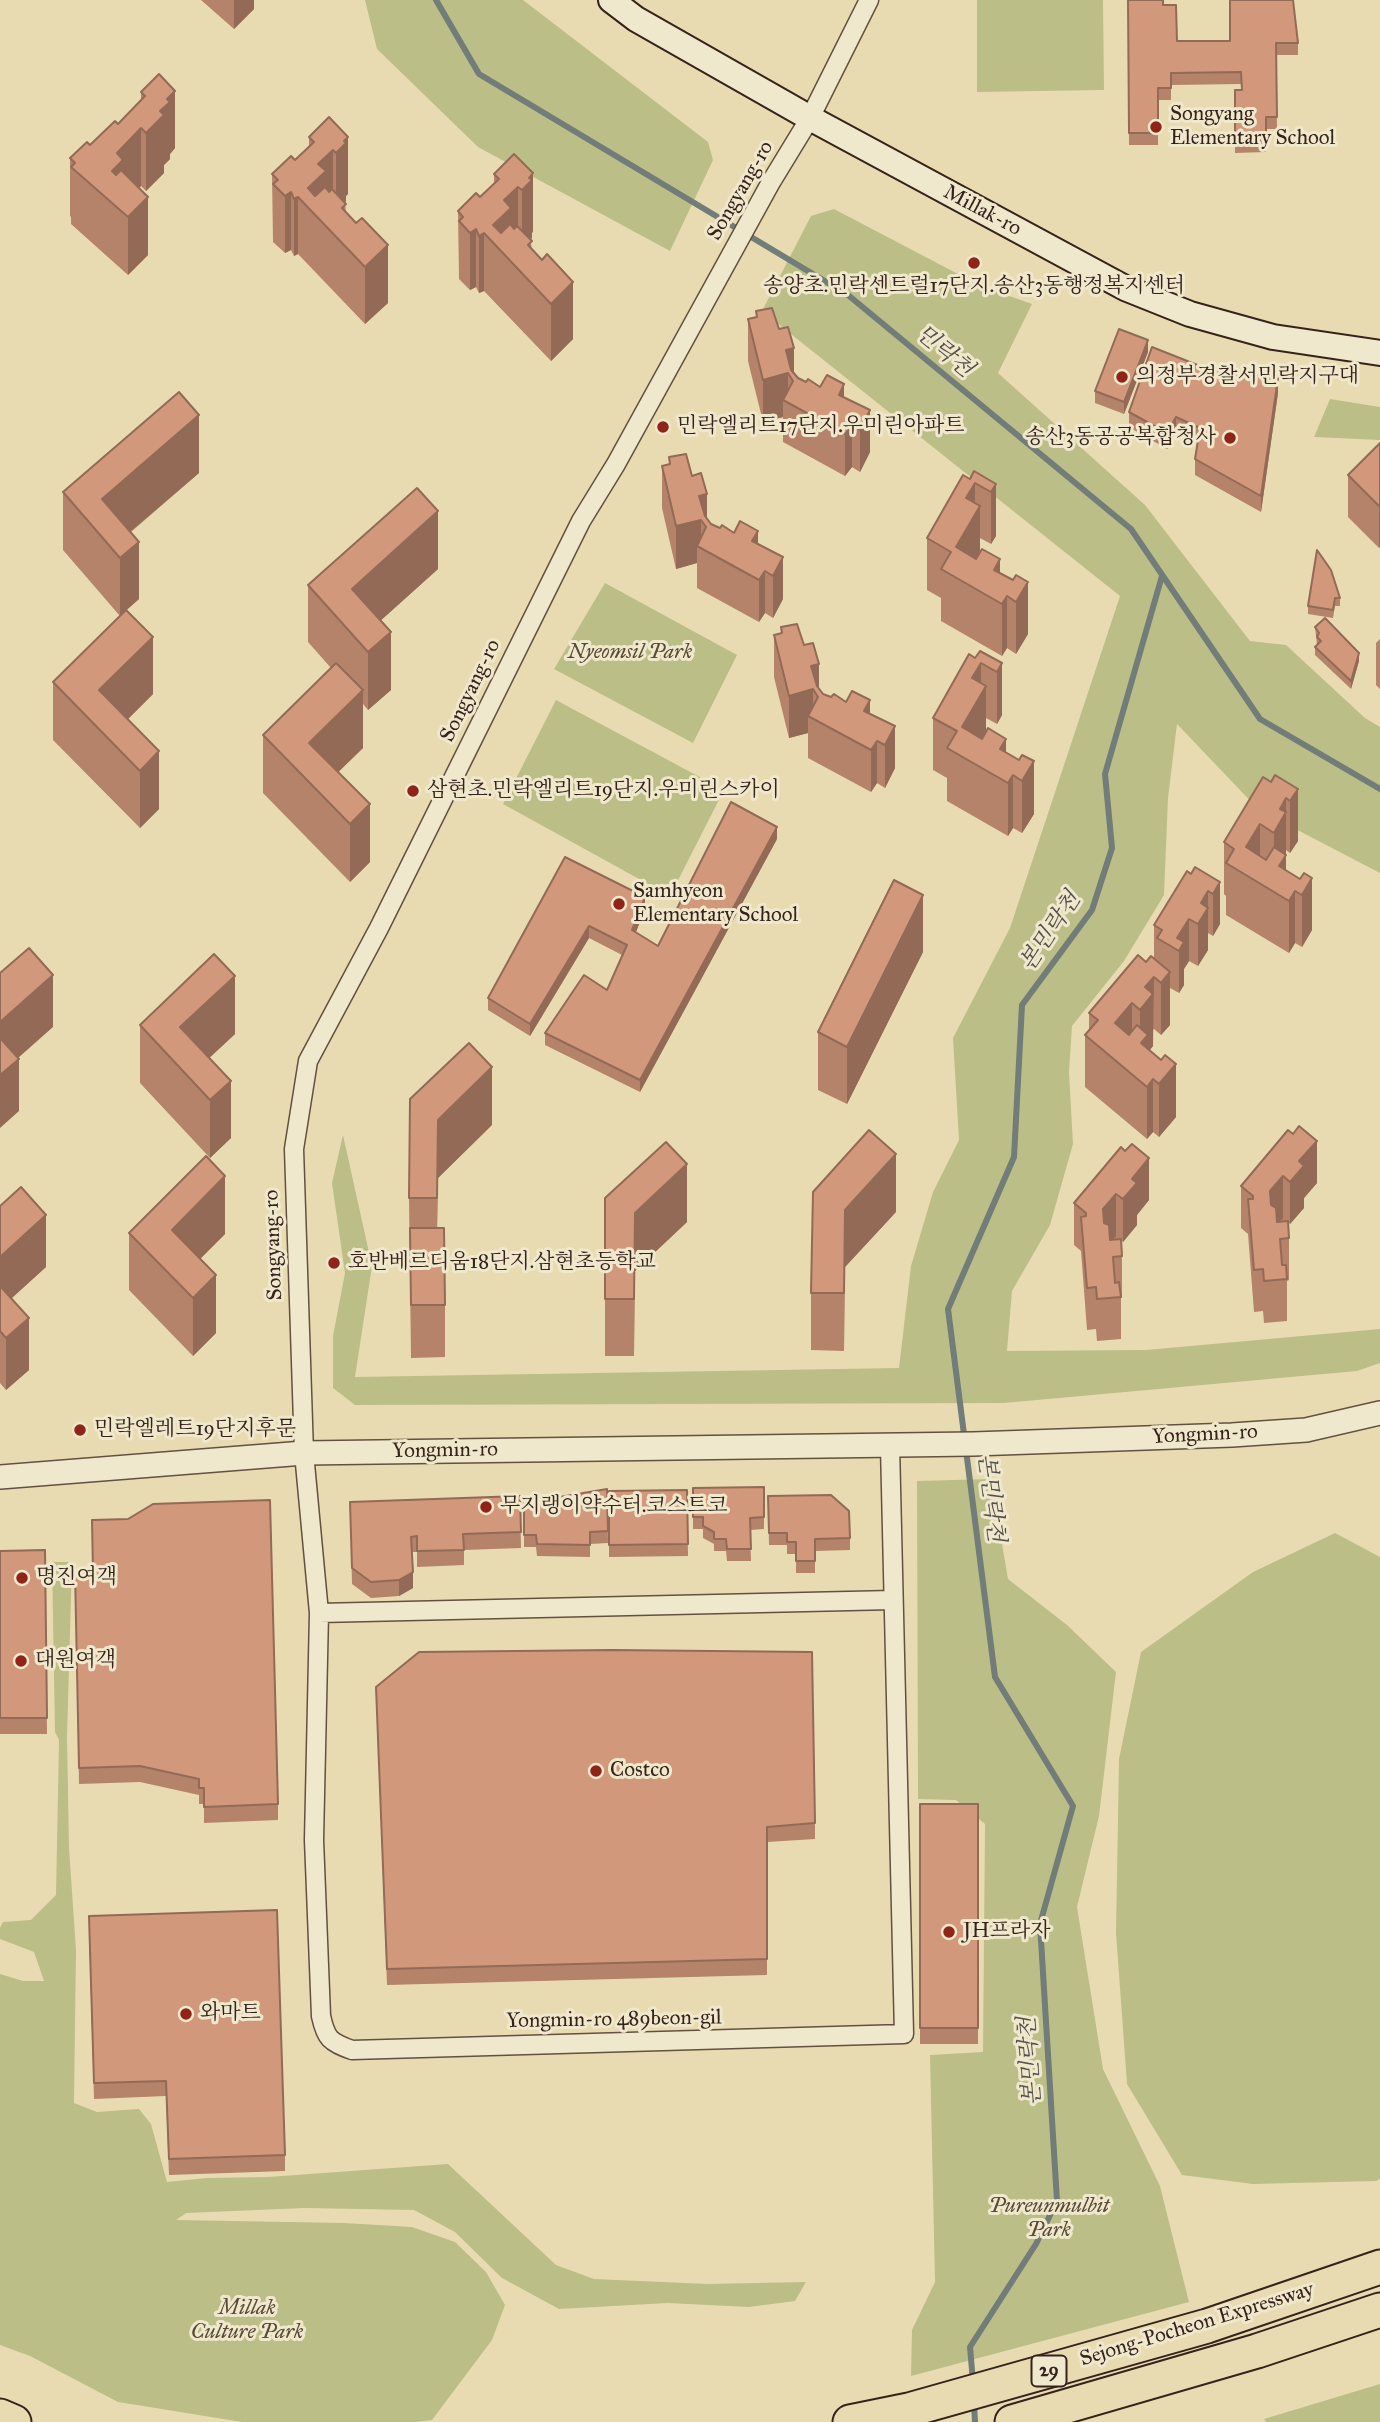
<!DOCTYPE html>
<meta charset="utf-8">
<style>
body{margin:0}
canvas{display:block;background:#e8dbb1}
</style>
<canvas width="1380" height="2422"></canvas>
<script>
const ctx = document.querySelector('canvas').getContext('2d');
ctx.lineJoin = 'round';
function fillPath(path, color) { ctx.fillStyle = color; ctx.fill(path, 'evenodd'); }
function stroke(path, color, width, dash) { ctx.strokeStyle = color; ctx.lineWidth = width; ctx.lineCap = dash ? 'butt' : 'round'; ctx.setLineDash(dash || []); ctx.stroke(path); }
function drawText(font, color, halo, rows, align = 'center') {
  ctx.font = font + ' "IM FELL Great Primer","Noto Serif KR",serif'; ctx.lineWidth = 6; ctx.setLineDash([]); ctx.textBaseline = 'middle'; ctx.strokeStyle = halo; ctx.fillStyle = color; for (const [text, x, y, turn = 0] of rows) {
    ctx.save(); ctx.translate(x, y); ctx.rotate((+turn || 0) * Math.PI / 180); ctx.textAlign = isNaN(turn) ? turn : align; if (halo) ctx.strokeText(text, 0, 0); ctx.fillText(text, 0, 0); ctx.restore();
  }
}
const green = new Path2D(`
 M 365,0 L 523,0 L 708,142 L 713,160 L 670,251 L 478,147 L 377,49 Z
 M 977,0 L 1103,0 L 1104,90 L 977,92 Z
 M 834,209 L 981,286 L 1032,304 L 998,373 L 1145,505 L 1250,641 L 1286,645 L 1365,718 L 1380,727 L 1380,873 L 1259,810 L 1177,724 L 1168,798 L 1164,895 L 1124,961 L 1072,1026 L 1069,1072 L 1073,1144 L 1050,1225 L 1012,1291 L 1007,1351 L 1146,1350 L 1380,1329 L 1380,1363 L 1357,1371 L 1004,1403 L 355,1405 L 333,1388 L 333,1336 L 345,1273 L 332,1183 L 343,1135 L 372,1266 L 355,1377 L 899,1368 L 911,1266 L 933,1192 L 959,1140 L 953,1038 L 1010,928 L 1120,596 L 762,311 L 811,216 Z
 M 1330,399 L 1380,407 L 1380,440 L 1314,437 Z
 M 605,583 L 737,655 L 693,743 L 554,669 Z
 M 556,700 L 724,790 L 670,896 L 503,804 Z
 M 991,1479 L 1008,1579 L 1067,1625 L 1116,1672 L 1099,1816 L 1077,1907 L 1103,2069 L 1160,2186 L 1189,2302 L 911,2376 L 912,2330 L 935,2282 L 930,2055 L 983,2052 L 985,1824 L 956,1800 L 918,1799 L 917,1481 Z
 M 1335,1533 L 1380,1557 L 1380,2179 L 1376,2181 L 1253,2184 L 1182,2175 L 1127,2084 L 1116,1933 L 1119,1759 L 1141,1652 L 1253,1572 Z
 M 52,1562 L 72,1562 L 67,1737 L 69,1848 L 76,1950 L 74,2103 L 97,2112 L 139,2109 L 151,2124 L 167,2182 L 207,2178 L 268,2177 L 448,2164 L 556,2265 L 594,2279 L 708,2284 L 806,2282 L 795,2301 L 749,2307 L 668,2303 L 559,2309 L 502,2278 L 455,2232 L 414,2210 L 305,2208 L 186,2213 L 176,2220 L 344,2223 L 412,2227 L 455,2242 L 486,2272 L 505,2305 L 492,2340 L 432,2420 L 416,2422 L 242,2422 L 118,2402 L 30,2356 L 0,2345 L 0,1974 L 23,1981 L 44,1981 L 34,1952 L 0,1939 L 0,1928 L 3,1922 L 31,1920 L 56,1895 L 59,1740 L 55,1732 Z
 M 1380,2384 L 1380,2422 L 1266,2422 L 1264,2419 Z`);
const stream = new Path2D(`
 M 436,0 L 479,74 L 848,295 L 1131,529 L 1260,719 L 1380,789
 M 973,2382 L 970,2347 L 1036,2244 L 1057,2201 L 1040,1924 L 1073,1806 L 995,1677 L 948,1309 L 1014,1157 L 1022,1005 L 1092,910 L 1112,848 L 1105,774 L 1162,576
 M 974,2403 L 975,2422`);
const minor = new Path2D(`
 M 869,0 L 810,118 L 771,182 L 616,464 L 581,521 L 379,928 L 308,1061 L 294,1149 L 304,1453 L 319,1613 L 314,1840 L 321,2016 C 326,2039 330,2042 352,2050 L 904,2034 L 890,1446
 M 319,1613 L 893,1600`);
const tertiary = new Path2D(`
 M 0,1477 L 304,1453 L 973,1444 L 1232,1435 L 1306,1430 L 1380,1413`);
const secondary = new Path2D(`
 M 611,0 L 636,19 L 810,118 L 1125,288 L 1190,314 L 1273,337 L 1380,353`);
const motorway = new Path2D(`
 M 0,2416 L 14,2422
 M 850,2422 L 909,2410 L 1207,2326 L 1380,2267
 M 1012,2422 L 1257,2351 L 1380,2310`);
const wall = new Path2D(`
 M 201,0 L 254,0 L 254,9 L 234,29 Z
 M 1128,0 L 1163,5 L 1177,41 L 1298,43 L 1298,55 L 1276,55 L 1277,129 L 1266,129 L 1266,152 L 1235,153 L 1235,90 L 1242,90 L 1241,84 L 1171,85 L 1171,100 L 1158,100 L 1158,145 L 1129,145 Z
 M 159,74 L 175,148 L 170,154 L 170,159 L 164,165 L 164,173 L 146,191 L 141,186 L 139,188 L 148,255 L 128,275 L 71,224 L 71,217 L 70,216 L 70,158 L 90,145 L 118,124 L 141,100 L 141,92 Z
 M 329,117 L 348,194 L 346,196 L 346,201 L 345,202 L 346,212 L 388,303 L 365,324 L 298,254 L 294,256 L 291,250 L 285,253 L 273,242 L 272,174 L 295,160 L 309,146 L 309,137 Z
 M 514,154 L 533,231 L 532,233 L 532,238 L 530,239 L 532,249 L 573,339 L 551,361 L 484,291 L 479,293 L 476,287 L 470,290 L 459,279 L 458,211 L 480,197 L 494,183 L 494,174 Z
 M 756,311 L 798,378 L 820,387 L 870,410 L 870,452 L 860,472 L 852,467 L 845,476 L 783,442 L 783,417 L 763,422 L 748,361 L 748,319 L 756,317 Z
 M 1148,352 L 1124,414 L 1095,403 L 1095,391 Z
 M 1200,366 L 1278,393 L 1261,512 L 1195,475 L 1195,459 L 1198,443 L 1176,433 L 1167,449 L 1129,427 L 1129,412 Z
 M 1380,443 L 1379,548 L 1348,517 L 1348,475 Z
 M 662,466 L 692,476 L 707,519 L 711,524 L 734,533 L 783,557 L 783,599 L 773,618 L 765,613 L 759,622 L 697,588 L 697,563 L 676,569 L 662,508 Z
 M 199,473 L 131,532 L 139,599 L 126,610 L 153,694 L 128,719 L 159,809 L 140,828 L 53,740 L 53,682 L 120,616 L 63,550 L 63,492 Z
 M 970,479 L 996,484 L 996,536 L 991,544 L 980,538 L 980,553 L 1000,573 L 1013,580 L 1028,634 L 1016,654 L 1007,648 L 1002,656 L 941,621 L 941,598 L 927,590 L 927,538 Z
 M 1317,550 L 1340,598 L 1340,606 L 1335,606 L 1333,618 L 1308,614 L 1308,606 Z
 M 438,569 L 380,621 L 391,690 L 368,710 L 363,704 L 363,748 L 338,772 L 370,862 L 350,882 L 263,793 L 263,735 L 331,668 L 308,642 L 308,585 Z
 M 781,627 L 804,645 L 819,689 L 823,694 L 846,702 L 895,726 L 895,768 L 885,788 L 877,783 L 871,792 L 808,758 L 808,733 L 789,738 L 774,677 L 774,635 L 781,633 Z
 M 1315,627 L 1359,661 L 1351,689 L 1315,655 L 1315,647 L 1317,645 Z
 M 1380,639 L 1380,689 L 1376,685 L 1376,643 Z
 M 975,658 L 1002,663 L 1002,715 L 997,724 L 986,718 L 986,732 L 1006,752 L 1019,760 L 1034,814 L 1022,833 L 1013,828 L 1008,836 L 947,801 L 947,778 L 933,770 L 933,718 Z
 M 1298,789 L 1298,841 L 1290,853 L 1286,850 L 1286,870 L 1300,879 L 1312,930 L 1302,947 L 1295,943 L 1289,953 L 1226,915 L 1226,896 L 1224,894 L 1224,842 Z
 M 777,839 L 640,1092 L 545,1045 L 545,1033 L 607,990 L 622,955 L 589,938 L 530,1036 L 488,1010 L 488,998 L 565,857 L 645,909 L 636,932 L 658,946 Z
 M 1191,874 L 1220,882 L 1220,924 L 1213,936 L 1208,933 L 1208,950 L 1198,966 L 1189,961 L 1184,969 L 1184,985 L 1179,993 L 1170,988 L 1170,1025 L 1161,1035 L 1154,1029 L 1153,1030 L 1153,1046 L 1150,1050 L 1176,1117 L 1159,1137 L 1153,1132 L 1147,1139 L 1085,1087 L 1085,1035 L 1089,1031 L 1089,1013 L 1146,962 L 1154,959 L 1154,925 Z
 M 923,952 L 847,1104 L 818,1090 L 818,1032 Z
 M 140,1025 L 235,1034 L 209,1058 L 231,1138 L 210,1158 L 140,1083 Z
 M 492,1125 L 438,1178 L 437,1228 L 445,1305 L 445,1357 L 411,1358 L 409,1198 Z
 M 1288,1130 L 1317,1183 L 1304,1198 L 1304,1208 L 1290,1224 L 1288,1222 L 1289,1238 L 1289,1280 L 1287,1281 L 1287,1321 L 1264,1323 L 1263,1311 L 1254,1312 L 1248,1234 L 1241,1228 L 1241,1186 Z
 M 1121,1147 L 1149,1200 L 1137,1215 L 1137,1225 L 1123,1242 L 1121,1240 L 1122,1256 L 1122,1298 L 1121,1298 L 1121,1339 L 1097,1341 L 1096,1329 L 1087,1330 L 1081,1251 L 1074,1245 L 1074,1203 Z
 M 605,1198 L 687,1222 L 635,1271 L 634,1356 L 605,1356 Z
 M 0,1206 L 46,1267 L 11,1298 L 29,1370 L 6,1390 L 0,1383 Z
 M 896,1212 L 845,1267 L 844,1351 L 811,1350 L 811,1293 Z
 M 129,1233 L 225,1234 L 200,1259 L 216,1333 L 193,1356 L 129,1290 Z
 M 764,1487 L 764,1529 L 750,1530 L 751,1561 L 727,1561 L 726,1551 L 714,1551 L 714,1544 L 703,1538 L 703,1529 L 693,1529 L 693,1488 Z
 M 607,1489 L 608,1543 L 590,1544 L 590,1557 L 537,1556 L 536,1547 L 524,1547 L 524,1503 Z
 M 687,1490 L 688,1556 L 609,1557 L 609,1491 Z
 M 520,1496 L 521,1548 L 464,1550 L 464,1565 L 417,1567 L 417,1552 L 412,1552 L 413,1588 L 399,1596 L 371,1598 L 352,1584 L 350,1502 Z
 M 768,1496 L 850,1538 L 850,1550 L 815,1551 L 815,1573 L 796,1573 L 796,1554 L 787,1554 L 787,1545 L 769,1545 Z
 M 45,1550 L 47,1734 L 0,1734 L 0,1551 Z
 M 75,1571 L 278,1804 L 278,1820 L 204,1823 L 204,1804 L 199,1804 L 199,1795 L 140,1782 L 79,1784 Z
 M 376,1687 L 815,1823 L 815,1839 L 767,1842 L 767,1975 L 387,1985 Z
 M 920,1804 L 978,1804 L 978,2044 L 920,2044 Z
 M 89,1932 L 285,2155 L 285,2171 L 169,2175 L 166,2096 L 94,2099 Z`);
const shadedWall = new Path2D(`
 M 234,0 L 254,0 L 254,9 L 234,29 Z
 M 175,91 L 175,148 L 170,154 L 170,159 L 164,165 L 164,173 L 146,191 L 146,133 L 167,99 Z
 M 141,128 L 141,186 L 123,204 L 112,171 L 117,153 Z
 M 348,137 L 348,194 L 346,196 L 346,201 L 336,211 L 336,153 L 344,141 Z
 M 333,150 L 333,207 L 326,214 L 308,188 L 318,164 Z
 M 533,173 L 533,231 L 532,233 L 532,238 L 522,248 L 522,190 L 529,178 Z
 M 518,187 L 518,244 L 493,243 L 493,225 L 504,200 Z
 M 291,192 L 291,250 L 285,253 L 285,196 Z
 M 148,197 L 148,255 L 128,275 L 128,217 Z
 M 298,197 L 298,254 L 294,256 L 294,199 Z
 M 476,229 L 476,287 L 470,290 L 470,233 Z
 M 484,233 L 484,291 L 479,293 L 479,236 Z
 M 388,245 L 388,303 L 365,324 L 365,267 Z
 M 573,282 L 573,339 L 551,361 L 551,304 Z
 M 1148,340 L 1148,352 L 1124,414 L 1124,402 Z
 M 794,348 L 794,390 L 793,381 L 788,373 L 788,402 L 783,400 L 783,417 L 763,422 L 763,380 L 786,350 Z
 M 1278,378 L 1278,393 L 1261,512 L 1261,496 Z
 M 844,384 L 844,427 L 839,395 Z
 M 870,410 L 870,452 L 860,472 L 860,430 Z
 M 199,415 L 199,473 L 111,548 L 102,499 Z
 M 1176,417 L 1176,433 L 1167,449 L 1167,433 Z
 M 852,425 L 852,467 L 845,476 L 845,434 Z
 M 975,483 L 975,515 L 980,506 L 980,559 L 956,577 L 956,547 L 966,498 Z
 M 996,484 L 996,536 L 991,544 L 991,492 Z
 M 707,494 L 707,536 L 706,527 L 701,520 L 701,549 L 697,546 L 697,563 L 676,569 L 676,526 L 699,496 Z
 M 1380,505 L 1380,547 L 1379,548 L 1379,506 Z
 M 438,511 L 438,569 L 358,641 L 352,589 Z
 M 758,531 L 758,573 L 752,541 Z
 M 139,542 L 139,599 L 120,616 L 120,558 Z
 M 783,557 L 783,599 L 773,618 L 773,576 Z
 M 1000,559 L 1000,603 L 994,570 Z
 M 765,571 L 765,613 L 759,622 L 759,580 Z
 M 1028,582 L 1028,634 L 1016,654 L 1016,602 Z
 M 1007,596 L 1007,648 L 1002,656 L 1002,604 Z
 M 391,632 L 391,690 L 368,710 L 368,652 Z
 M 153,637 L 153,694 L 108,739 L 99,690 Z
 M 1359,653 L 1359,661 L 1351,689 L 1351,681 Z
 M 981,663 L 981,694 L 986,686 L 986,738 L 972,763 L 962,727 L 972,678 Z
 M 1002,663 L 1002,715 L 997,724 L 997,672 Z
 M 819,664 L 819,706 L 818,697 L 813,689 L 813,718 L 808,716 L 808,733 L 789,738 L 789,696 L 811,666 Z
 M 363,690 L 363,748 L 318,792 L 309,743 Z
 M 870,700 L 870,742 L 864,711 Z
 M 895,726 L 895,768 L 885,788 L 885,745 Z
 M 1006,739 L 1006,782 L 1000,749 Z
 M 877,741 L 877,783 L 871,792 L 871,750 Z
 M 159,751 L 159,809 L 140,828 L 140,771 Z
 M 1034,761 L 1034,814 L 1022,833 L 1022,781 Z
 M 1013,775 L 1013,828 L 1008,836 L 1008,783 Z
 M 1298,789 L 1298,841 L 1290,853 L 1290,801 Z
 M 1286,798 L 1286,899 L 1274,885 L 1274,833 L 1280,809 Z
 M 370,804 L 370,862 L 350,882 L 350,824 Z
 M 1260,824 L 1260,876 L 1246,847 Z
 M 777,827 L 777,839 L 640,1092 L 640,1080 Z
 M 1312,878 L 1312,930 L 1302,947 L 1302,895 Z
 M 1220,882 L 1220,924 L 1213,936 L 1213,894 Z
 M 1208,891 L 1208,950 L 1198,966 L 1198,924 L 1201,903 Z
 M 1295,891 L 1295,943 L 1289,953 L 1289,901 Z
 M 923,895 L 923,952 L 847,1104 L 847,1047 Z
 M 645,897 L 645,909 L 632,942 L 632,930 Z
 M 1189,919 L 1189,961 L 1184,969 L 1184,985 L 1179,993 L 1179,951 L 1177,938 Z
 M 589,926 L 589,938 L 530,1036 L 530,1024 Z
 M 1170,972 L 1170,1025 L 1161,1035 L 1161,983 Z
 M 53,975 L 53,1027 L 0,1074 L 0,1022 Z
 M 235,976 L 235,1034 L 189,1077 L 180,1027 Z
 M 1154,977 L 1153,1046 L 1148,1052 L 1153,1079 L 1153,1132 L 1147,1139 L 1147,1087 L 1140,1062 L 1140,1010 L 1145,987 Z
 M 1132,1003 L 1132,1055 L 1115,1023 Z
 M 19,1059 L 19,1111 L 0,1128 L 0,1075 Z
 M 1176,1064 L 1176,1117 L 1159,1137 L 1159,1084 Z
 M 492,1067 L 492,1125 L 438,1178 L 437,1256 L 438,1120 Z
 M 231,1081 L 231,1138 L 210,1158 L 210,1100 Z
 M 1317,1141 L 1317,1183 L 1304,1198 L 1304,1208 L 1290,1224 L 1290,1182 L 1299,1161 Z
 M 896,1154 L 896,1212 L 845,1267 L 844,1351 L 845,1210 Z
 M 1149,1158 L 1149,1200 L 1137,1215 L 1137,1225 L 1123,1242 L 1123,1199 L 1132,1179 Z
 M 687,1164 L 687,1222 L 635,1271 L 634,1356 L 635,1213 Z
 M 225,1176 L 225,1234 L 177,1282 L 172,1230 Z
 M 1283,1176 L 1283,1218 L 1270,1233 L 1270,1191 Z
 M 1116,1194 L 1116,1236 L 1103,1251 L 1103,1209 Z
 M 46,1215 L 46,1267 L 0,1309 L 0,1257 Z
 M 216,1275 L 216,1333 L 193,1356 L 193,1298 Z
 M 29,1318 L 29,1370 L 6,1390 L 6,1338 Z
 M 413,1572 L 413,1588 L 399,1596 L 399,1580 Z`);
const building = new Path2D(`
 M 1128,0 L 1163,0 L 1163,5 L 1176,5 L 1177,41 L 1230,41 L 1230,0 L 1293,0 L 1298,43 L 1276,43 L 1277,117 L 1266,117 L 1266,140 L 1235,141 L 1235,90 L 1242,90 L 1241,72 L 1171,73 L 1171,88 L 1158,88 L 1158,133 L 1129,133 Z
 M 159,74 L 175,91 L 167,99 L 170,102 L 160,111 L 164,115 L 146,133 L 141,128 L 117,153 L 123,160 L 112,171 L 116,175 L 121,170 L 148,197 L 128,217 L 71,167 L 75,163 L 70,158 L 87,142 L 90,145 L 115,121 L 118,124 L 145,96 L 141,92 Z
 M 329,117 L 348,137 L 344,141 L 346,143 L 336,153 L 333,150 L 318,164 L 326,171 L 308,188 L 315,196 L 325,187 L 329,192 L 332,189 L 346,204 L 342,208 L 356,223 L 362,218 L 388,245 L 365,267 L 298,197 L 294,199 L 291,192 L 285,196 L 273,184 L 278,180 L 272,174 L 291,156 L 295,160 L 314,142 L 309,137 Z
 M 514,154 L 533,173 L 529,178 L 532,180 L 522,190 L 518,187 L 504,200 L 511,208 L 493,225 L 501,233 L 510,224 L 514,229 L 517,226 L 532,241 L 528,245 L 542,260 L 547,254 L 573,282 L 551,304 L 484,233 L 479,236 L 476,229 L 470,233 L 459,221 L 463,217 L 458,211 L 476,193 L 480,197 L 499,179 L 494,174 Z
 M 772,308 L 779,329 L 788,327 L 794,348 L 786,350 L 791,370 L 798,378 L 806,382 L 808,379 L 820,387 L 827,375 L 844,384 L 839,395 L 870,410 L 860,430 L 852,425 L 845,434 L 783,400 L 793,381 L 788,373 L 763,380 L 748,319 L 757,317 L 756,311 Z
 M 1119,329 L 1148,340 L 1124,402 L 1095,391 Z
 M 1152,347 L 1200,366 L 1278,378 L 1261,496 L 1195,459 L 1200,428 L 1176,417 L 1167,433 L 1129,412 Z
 M 179,392 L 199,415 L 102,499 L 139,542 L 120,558 L 63,492 Z
 M 1380,443 L 1380,505 L 1379,506 L 1348,475 Z
 M 686,454 L 692,476 L 701,473 L 707,494 L 699,496 L 705,516 L 711,524 L 720,528 L 722,525 L 734,533 L 740,521 L 758,531 L 752,541 L 783,557 L 773,576 L 765,571 L 759,580 L 697,546 L 706,527 L 701,520 L 676,526 L 662,466 L 670,464 L 669,457 Z
 M 974,471 L 996,484 L 991,492 L 975,483 L 966,498 L 980,506 L 956,547 L 976,559 L 982,549 L 1000,559 L 994,570 L 1013,580 L 1016,575 L 1028,582 L 1016,602 L 1007,596 L 1002,604 L 941,569 L 951,552 L 927,538 L 963,475 L 970,479 Z
 M 417,488 L 438,511 L 352,589 L 391,632 L 368,652 L 308,585 Z
 M 1317,550 L 1331,570 L 1340,598 L 1335,598 L 1333,610 L 1308,606 Z
 M 126,610 L 153,637 L 99,690 L 159,751 L 140,771 L 53,682 Z
 M 1325,618 L 1359,653 L 1351,681 L 1315,647 L 1321,641 L 1317,637 L 1319,633 L 1315,627 Z
 M 797,624 L 804,645 L 813,643 L 819,664 L 811,666 L 817,686 L 823,694 L 831,697 L 834,694 L 846,702 L 852,691 L 870,700 L 864,711 L 895,726 L 885,745 L 877,741 L 871,750 L 808,716 L 818,697 L 813,689 L 789,696 L 774,635 L 782,633 L 781,627 Z
 M 980,651 L 1002,663 L 997,672 L 981,663 L 972,678 L 986,686 L 962,727 L 982,739 L 988,728 L 1006,739 L 1000,749 L 1019,760 L 1022,755 L 1034,761 L 1022,781 L 1013,775 L 1008,783 L 947,748 L 957,731 L 933,718 L 969,654 L 975,658 Z
 M 336,663 L 363,690 L 309,743 L 370,804 L 350,824 L 263,735 Z
 M 1275,775 L 1298,789 L 1290,801 L 1286,798 L 1280,809 L 1286,812 L 1274,833 L 1260,824 L 1246,847 L 1266,860 L 1274,847 L 1286,855 L 1279,866 L 1300,879 L 1304,873 L 1312,878 L 1302,895 L 1295,891 L 1289,901 L 1226,863 L 1234,849 L 1224,842 L 1263,777 L 1271,782 Z
 M 731,802 L 777,827 L 640,1080 L 545,1033 L 584,975 L 607,990 L 627,945 L 589,926 L 530,1024 L 488,998 L 565,857 L 645,897 L 632,930 L 658,946 Z
 M 1195,867 L 1220,882 L 1213,894 L 1208,891 L 1201,903 L 1208,908 L 1198,924 L 1189,919 L 1177,938 L 1184,942 L 1179,951 L 1157,938 L 1162,930 L 1154,925 L 1187,871 L 1191,874 Z
 M 894,880 L 923,895 L 847,1047 L 818,1032 Z
 M 29,948 L 53,975 L 0,1022 L 0,973 Z
 M 214,954 L 235,976 L 180,1027 L 231,1081 L 210,1100 L 140,1025 Z
 M 1138,955 L 1146,962 L 1151,956 L 1170,972 L 1161,983 L 1154,977 L 1145,987 L 1153,994 L 1140,1010 L 1132,1003 L 1115,1023 L 1129,1035 L 1137,1025 L 1148,1035 L 1141,1043 L 1161,1060 L 1165,1055 L 1176,1064 L 1159,1084 L 1153,1079 L 1147,1087 L 1085,1035 L 1098,1020 L 1089,1013 Z
 M 0,1038 L 19,1059 L 0,1075 Z
 M 469,1043 L 492,1067 L 438,1120 L 437,1198 L 409,1198 L 410,1099 Z
 M 1299,1126 L 1317,1141 L 1299,1161 L 1304,1166 L 1290,1182 L 1283,1176 L 1270,1191 L 1271,1205 L 1276,1208 L 1277,1222 L 1288,1221 L 1289,1238 L 1280,1239 L 1282,1265 L 1286,1265 L 1287,1279 L 1264,1281 L 1263,1269 L 1254,1270 L 1248,1199 L 1253,1199 L 1253,1196 L 1241,1186 L 1288,1130 L 1293,1134 Z
 M 869,1130 L 896,1154 L 845,1210 L 844,1293 L 811,1293 L 813,1192 Z
 M 666,1142 L 687,1164 L 635,1213 L 634,1299 L 605,1299 L 605,1198 Z
 M 1132,1144 L 1149,1158 L 1132,1179 L 1137,1183 L 1123,1199 L 1116,1194 L 1103,1209 L 1104,1223 L 1109,1225 L 1110,1240 L 1121,1239 L 1122,1256 L 1113,1257 L 1115,1283 L 1119,1282 L 1121,1297 L 1097,1299 L 1096,1287 L 1087,1288 L 1081,1217 L 1086,1216 L 1086,1213 L 1074,1203 L 1121,1147 L 1125,1151 Z
 M 206,1156 L 225,1176 L 172,1230 L 216,1275 L 193,1298 L 129,1233 Z
 M 21,1187 L 46,1215 L 0,1257 L 0,1206 Z
 M 410,1228 L 444,1228 L 445,1305 L 411,1305 Z
 M 0,1286 L 29,1318 L 6,1338 L 0,1331 Z
 M 764,1487 L 764,1517 L 750,1518 L 751,1549 L 727,1549 L 726,1539 L 714,1539 L 714,1532 L 703,1526 L 703,1517 L 693,1517 L 693,1488 Z
 M 607,1489 L 608,1531 L 590,1532 L 590,1545 L 537,1544 L 536,1535 L 524,1535 L 524,1503 Z
 M 687,1490 L 688,1544 L 609,1545 L 609,1491 Z
 M 831,1495 L 849,1511 L 850,1538 L 815,1539 L 815,1561 L 796,1561 L 796,1542 L 787,1542 L 787,1533 L 769,1533 L 768,1496 Z
 M 520,1496 L 521,1532 L 463,1534 L 464,1550 L 417,1551 L 417,1536 L 411,1537 L 413,1572 L 399,1580 L 371,1582 L 352,1568 L 350,1502 Z
 M 270,1500 L 278,1804 L 204,1807 L 204,1788 L 199,1788 L 199,1779 L 140,1766 L 79,1768 L 75,1571 L 93,1571 L 92,1520 L 128,1519 L 153,1504 Z
 M 45,1550 L 47,1718 L 0,1718 L 0,1551 Z
 M 612,1650 L 812,1652 L 815,1823 L 767,1827 L 767,1959 L 387,1969 L 376,1687 L 419,1652 Z
 M 920,1804 L 978,1804 L 978,2028 L 920,2028 Z
 M 277,1910 L 285,2155 L 169,2159 L 166,2081 L 94,2083 L 89,1916 Z`);
const markers = [
 [1156,127,7,"#8f2418"],
 [974,263,7,"#8f2418"],
 [1122,377,7,"#8f2418"],
 [663,427,7,"#8f2418"],
 [1230,438,7,"#8f2418"],
 [413,791,7,"#8f2418"],
 [619,904,7,"#8f2418"],
 [334,1263,7,"#8f2418"],
 [80,1430,7,"#8f2418"],
 [486,1507,7,"#8f2418"],
 [22,1578,7,"#8f2418"],
 [21,1661,7,"#8f2418"],
 [596,1771,7,"#8f2418"],
 [949,1932,7,"#8f2418"],
 [186,2014,7,"#8f2418"]
];
const shields = [
 [1049,2371,35]
];
const shieldNames = [
 ["29",1049,2371]
];
const poiNames = [
 ["Songyang",1170,115],
 ["Elementary School",1170,139],
 ["송양초.민락센트럴17단지.송산3동행정복지센터",974,287,"center"],
 ["의정부경찰서민락지구대",1136,377],
 ["민락엘리트17단지.우미린아파트",677,427],
 ["송산3동공공복합청사",1216,438,"right"],
 ["삼현초.민락엘리트19단지.우미린스카이",427,791],
 ["Samhyeon",633,892],
 ["Elementary School",633,916],
 ["호반베르디움18단지.삼현초등학교",348,1263],
 ["민락엘레트19단지후문",94,1430],
 ["무지랭이약수터.코스트코",500,1507],
 ["명진여객",36,1578],
 ["대원여객",35,1661],
 ["Costco",610,1771],
 ["JH프라자",963,1932],
 ["와마트",200,2014]
];
const streetNames = [
 ["Songyang-ro",741,191,-60],
 ["Millak-ro",982,211,28],
 ["Songyang-ro",471,691,-64],
 ["Songyang-ro",274,1245,-92],
 ["Yongmin-ro",1205,1435,-3],
 ["Yongmin-ro",445,1451,-1],
 ["Yongmin-ro 489beon-gil",614,2020,-1],
 ["Sejong-Pocheon Expressway",1197,2325,-17]
];
const parkNames = [
 ["Nyeomsil Park",630,653],
 ["Pureunmulbit",1049,2207],
 ["Park",1049,2231],
 ["Millak",247,2309],
 ["Culture Park",247,2333]
];
const waterNames = [
 ["민락천",944,352,40],
 ["본민락천",1051,932,-56],
 ["본민락천",990,1498,83],
 ["본민락천",1031,2061,-94]
];
fillPath(green, '#bcbe87');
stroke(stream, '#727c78', 6);
stroke(minor, '#625140', 21);
stroke(tertiary, '#625140', 26);
stroke(secondary, '#35231b', 28);
stroke(motorway, '#35231b', 37);
stroke(minor, '#f0e8cc', 18);
stroke(tertiary, '#f0e8cc', 23);
stroke(secondary, '#f0e8cc', 24);
stroke(motorway, '#e8dbb1', 33);
fillPath(wall, '#b5836a');
fillPath(shadedWall, '#936a56');
fillPath(building, '#d2987b');
stroke(building, '#936a56', 2);
for (const [x, y, r, color] of markers) { const dot = new Path2D(); dot.arc(x, y, r, 0, 2 * Math.PI); ctx.fillStyle = color; ctx.fill(dot); stroke(dot, '#f0e8cc', 2.5); }
for (const [x, y, w] of shields) { const box = new Path2D(); box.roundRect(x - w / 2, y - 15.5, w, 31, 5); ctx.fillStyle = '#f0e8cc'; ctx.fill(box); stroke(box, '#35231b', 2); }
drawText('bold 19px', '#35231b', null, shieldNames);
drawText('21px', '#35231b', '#f0e8cc', poiNames, 'left');
drawText('21px', '#35231b', '#f0e8cc', streetNames);
drawText('italic 21px', '#574a36', '#f0e8cc', parkNames);
drawText('italic 23px', '#54504a', '#f0e8cc', waterNames);
</script>
